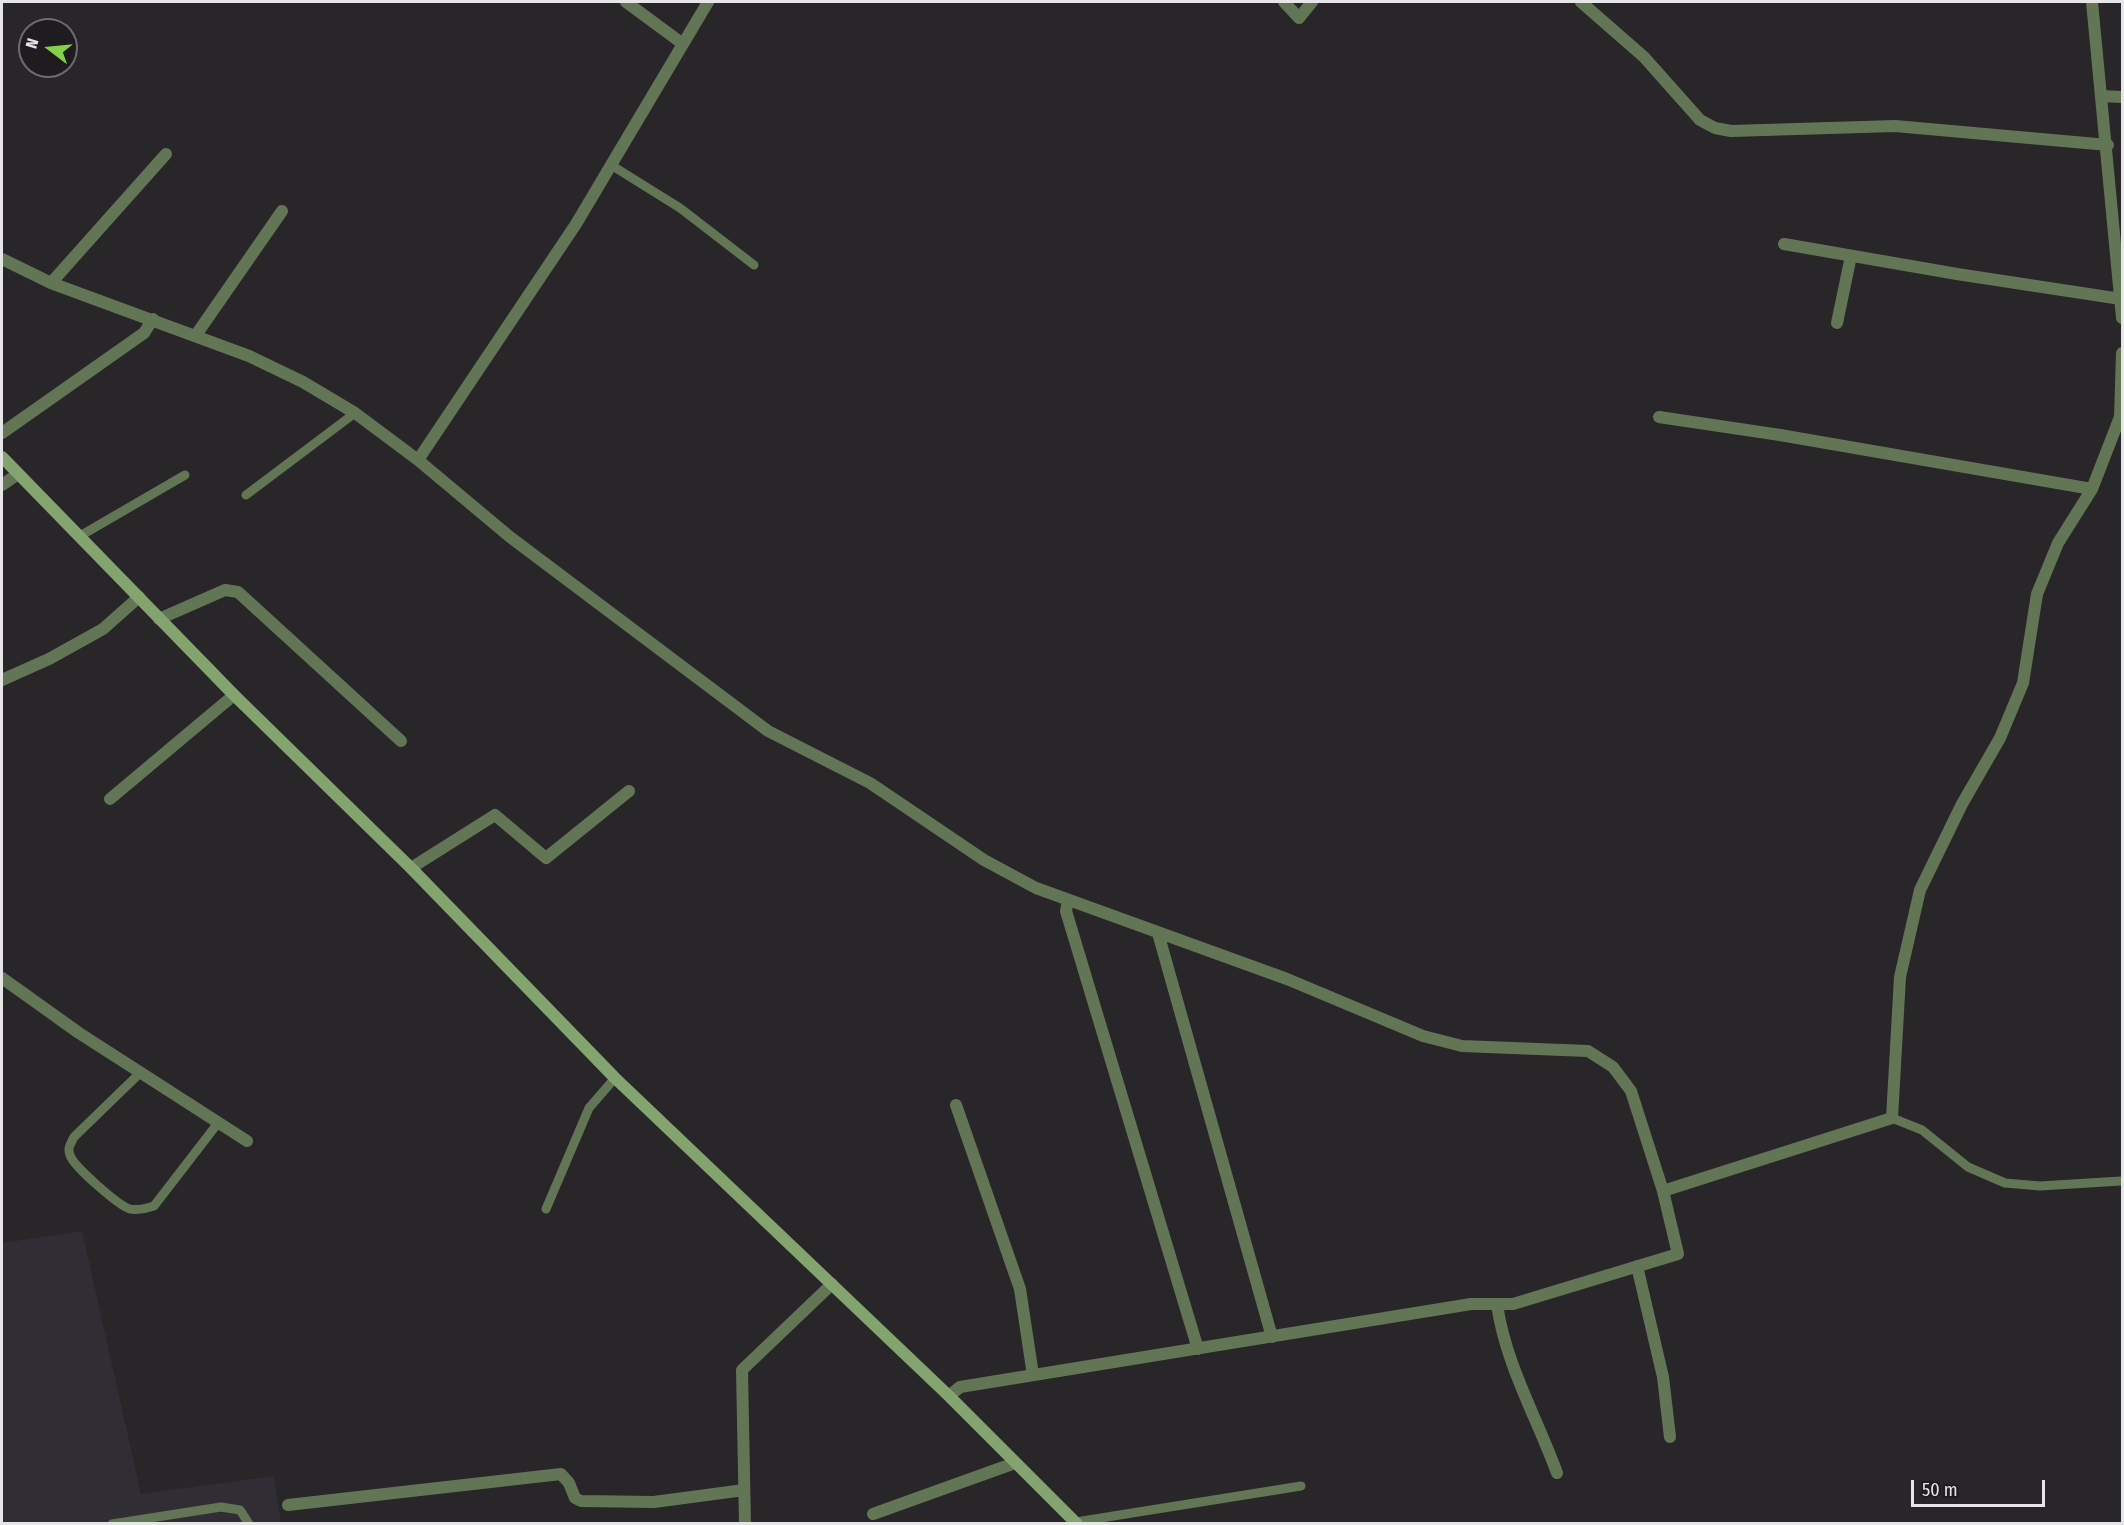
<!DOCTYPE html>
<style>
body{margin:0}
#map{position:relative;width:2124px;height:1525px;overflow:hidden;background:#282629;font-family:"Fira Sans Condensed",sans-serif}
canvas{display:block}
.frame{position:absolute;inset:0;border:3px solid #e6e5e7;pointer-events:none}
.north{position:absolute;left:18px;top:18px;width:60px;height:60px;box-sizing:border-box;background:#1e1c1f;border:2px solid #6e6c6f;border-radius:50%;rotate:286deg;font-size:16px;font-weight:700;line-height:24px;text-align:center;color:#e6e5e7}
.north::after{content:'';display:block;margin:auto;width:21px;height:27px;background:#85cf4c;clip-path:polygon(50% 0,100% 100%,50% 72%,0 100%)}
.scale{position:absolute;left:1911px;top:1480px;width:134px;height:27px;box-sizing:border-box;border:3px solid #e6e5e7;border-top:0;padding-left:8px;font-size:18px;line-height:21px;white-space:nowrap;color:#e6e5e7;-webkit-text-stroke:4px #1e1c1f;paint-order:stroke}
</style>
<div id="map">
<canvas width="2124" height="1525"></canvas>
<div class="frame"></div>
<div class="north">N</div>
<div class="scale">50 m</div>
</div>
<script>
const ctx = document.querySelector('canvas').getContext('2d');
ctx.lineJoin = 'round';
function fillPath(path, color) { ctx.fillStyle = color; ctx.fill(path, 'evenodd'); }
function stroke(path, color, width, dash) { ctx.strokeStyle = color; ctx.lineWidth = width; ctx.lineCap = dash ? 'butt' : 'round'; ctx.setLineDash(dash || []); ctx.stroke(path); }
const built = new Path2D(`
 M 82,1231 L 141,1494 L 274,1476 L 281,1523 L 2,1523 L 2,1243 Z`);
const lane = new Path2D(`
 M 611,165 L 680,208 L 754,265
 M 246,495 L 355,413
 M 80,536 L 185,475
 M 141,1072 L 74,1137 C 71,1143 67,1148 70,1155 C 73,1166 119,1206 130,1209 C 138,1211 147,1208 154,1206 L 218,1123
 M 1892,1118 L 1922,1130 L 1968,1167 L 2005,1183 L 2040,1186 L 2121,1181
 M 546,1209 L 589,1108 L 615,1078
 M 1076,1522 L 1301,1486
 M 112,1524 L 221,1507 L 240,1510 L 249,1524`);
const street = new Path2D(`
 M 626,2 L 683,44
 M 1284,2 L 1299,18 L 1312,2
 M 1581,2 L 1644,57 L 1700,120 L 1715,128 L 1731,131 L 1895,126 L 2108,145
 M 2092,2 L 2122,318
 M 2101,96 L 2122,97
 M 1784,244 L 1957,274 L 2121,299
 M 2,259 L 51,283 L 249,356 L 303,382 L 355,413 L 418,460 L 510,537 L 768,731 L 870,783 L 984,860 L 1036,888 L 1287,979 L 1423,1036 L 1462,1046 L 1588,1051 L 1613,1067 L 1631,1091 L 1663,1191 L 1892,1118 L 1900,977 L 1920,890 L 1962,804 L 2000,738 L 2023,683 L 2037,594 L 2058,543 L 2092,489 L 2120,417 L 2122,353
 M 51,283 L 166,154
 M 1837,323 L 1851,256
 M 196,335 L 282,211
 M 1659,417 L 1780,435 L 2092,489
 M 2,433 L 144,333 L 153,319
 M 418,460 L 576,224 L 708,2
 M 2,485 L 18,474
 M 159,619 L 225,590 L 238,592 L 401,741
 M 2,680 L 49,659 L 103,629 L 139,597
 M 110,799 L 234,695
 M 411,868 L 495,815 L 546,858 L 629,791
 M 1068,900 L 1066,911 L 1198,1349
 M 1158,933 L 1272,1337
 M 2,978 L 79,1033 L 247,1141
 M 956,1105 L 1020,1289 L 1033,1375
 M 1637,1266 L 1663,1377 L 1670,1437
 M 1497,1304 C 1505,1363 1537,1418 1557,1473
 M 949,1396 L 960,1387 L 1471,1304 L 1513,1304 L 1678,1254 L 1663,1191
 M 288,1505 L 561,1474 L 569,1483 L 575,1498 L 581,1501 L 654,1502 L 744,1490
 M 873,1514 L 1015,1463
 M 745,1524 L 742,1370 L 832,1284`);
const secondary = new Path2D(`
 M 2,457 L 234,695 L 411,868 L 615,1078 L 949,1396 L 1077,1524`);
fillPath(built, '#312d35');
stroke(lane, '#627656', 9);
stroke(street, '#627656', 12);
stroke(secondary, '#83a36f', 12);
</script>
